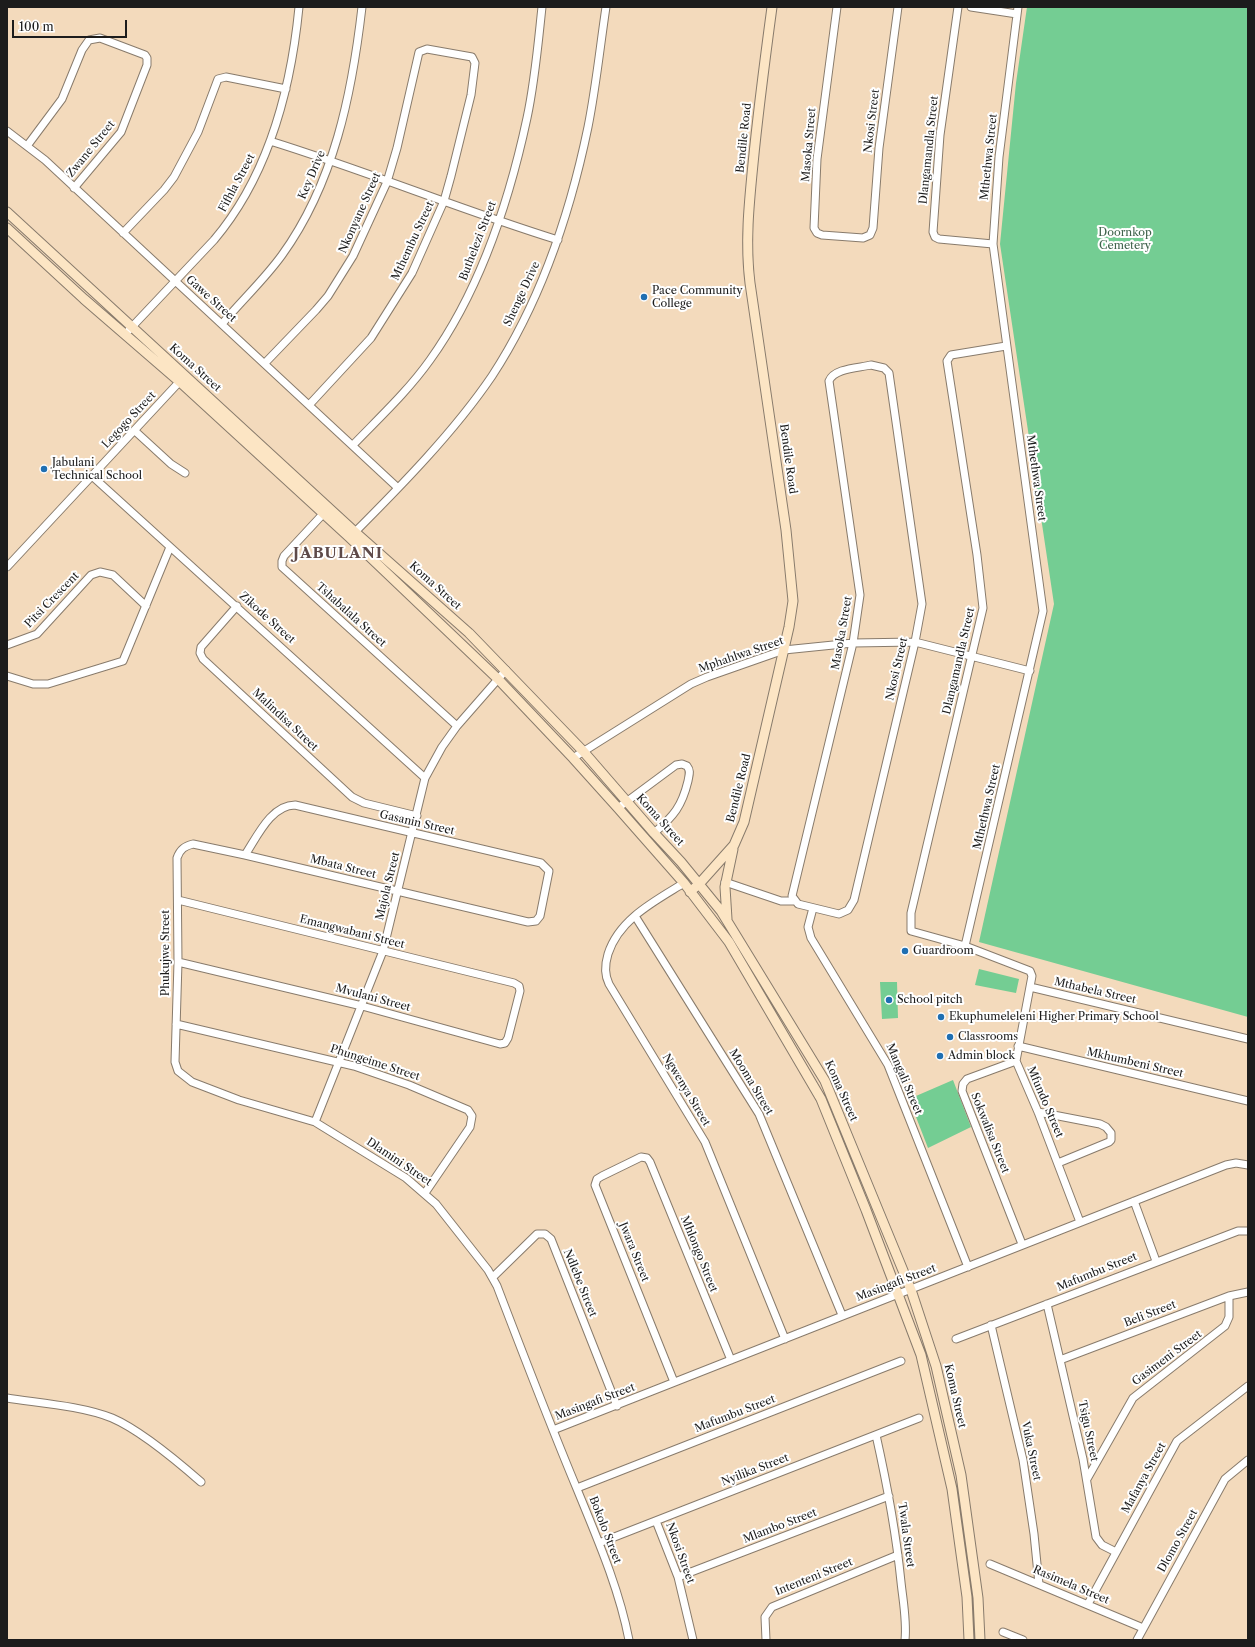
<!DOCTYPE html>
<style>
body{margin:0}
#map{position:relative;width:1255px;height:1647px;overflow:hidden;background:#f3dabc;font-family:"Libre Caslon Text",serif}
canvas{display:block}
.frame{position:absolute;inset:0;border:8px solid #1c1c1c;pointer-events:none}
.scale{position:absolute;left:12px;top:20px;width:115px;height:18px;box-sizing:border-box;border:2px solid #1c1c1c;border-top:0;padding-left:5px;font-size:12px;line-height:14px;white-space:nowrap;color:#1c1c1c;-webkit-text-stroke:3px #fff;paint-order:stroke}
</style>
<div id="map">
<canvas width="1255" height="1647"></canvas>
<div class="frame"></div>
<div class="scale">100 m</div>
</div>
<script>
const ctx = document.querySelector('canvas').getContext('2d');
ctx.lineJoin = 'round';
function fillPath(path, color) { ctx.fillStyle = color; ctx.fill(path, 'evenodd'); }
function stroke(path, color, width, dash) { ctx.strokeStyle = color; ctx.lineWidth = width; ctx.lineCap = dash ? 'butt' : 'round'; ctx.setLineDash(dash || []); ctx.stroke(path); }
function drawText(font, color, halo, rows, align = 'center') {
  ctx.font = font + ' "Libre Caslon Text",serif'; ctx.lineWidth = 4; ctx.setLineDash([]); ctx.textBaseline = 'middle'; ctx.strokeStyle = halo; ctx.fillStyle = color; for (const [text, x, y, turn = 0] of rows) {
    ctx.save(); ctx.translate(x, y); ctx.rotate((+turn || 0) * Math.PI / 180); ctx.textAlign = isNaN(turn) ? turn : align; if (halo) ctx.strokeText(text, 0, 0); ctx.fillText(text, 0, 0); ctx.restore();
  }
}
const green = new Path2D(`
 M 1027,7 L 1248,7 L 1248,1017 L 979,942 L 1054,604 L 1000,244 L 1016,83 Z
 M 979,969 L 1019,979 L 1016,993 L 975,985 Z
 M 880,982 L 897,982 L 898,1018 L 882,1019 Z
 M 953,1080 L 971,1127 L 928,1148 L 909,1099 Z`);
const street = new Path2D(`
 M 837,7 L 817,159 L 814,228 L 817,233 L 822,235 L 863,238 L 870,235 L 873,228 L 879,148 L 898,7
 M 958,7 L 940,135 L 933,232 L 935,237 L 939,239 L 993,244
 M 971,7 L 1017,14
 M 7,131 L 45,160 L 398,488
 M 270,141 C 367,171 461,210 558,240
 M 27,146 L 62,99 L 82,50 L 89,40 L 100,38 L 145,55 L 147,58 L 147,65 L 121,132 L 74,188
 M 123,233 L 164,190 L 174,177 L 198,132 L 218,79 L 226,77 L 286,89
 M 222,324 C 241,301 264,280 282,255 C 334,183 352,94 362,7
 M 129,330 L 214,240 C 269,175 291,89 299,7
 M 1006,346 L 951,355 L 947,361 L 977,555 L 983,608 L 911,913 L 911,931 L 965,946 L 1030,971 L 1032,976 L 1016,1061 L 1038,1112 L 1080,1222
 M 265,363 L 316,310 L 328,296 L 353,256 L 387,182 L 397,148 L 419,52 L 427,49 L 472,57 L 475,63 L 471,95 L 451,176 L 444,201 L 412,273 L 371,338 L 310,404
 M 871,365 L 884,368 L 889,373 L 922,604 L 915,642 L 854,900 L 848,910 L 839,914 L 798,904 L 792,896 L 853,643 L 860,595 L 829,381 C 834,368 859,368 871,365 Z
 M 135,431 L 171,464 L 185,473
 M 353,445 C 379,418 408,391 430,360 C 481,289 509,202 527,118 C 535,81 538,44 542,7
 M 92,476 L 425,778
 M 323,514 L 284,556 L 282,561 L 282,567 L 457,726
 M 352,535 C 400,487 454,432 492,376 C 541,301 570,214 588,127 C 596,87 600,47 606,7
 M 7,567 L 182,379
 M 237,606 L 201,647 L 200,653 L 203,659 L 352,797 L 364,803 L 417,816
 M 7,645 L 37,634 L 91,575 L 100,572 L 113,575 L 146,606
 M 7,676 L 33,684 L 48,684 L 123,661 L 170,547
 M 573,758 L 691,684 L 707,677 L 784,650 L 853,643 L 915,642 L 1030,671
 M 618,808 L 676,765 L 682,764 L 687,766 C 691,771 689,775 688,781 C 682,806 674,816 654,833
 M 245,855 C 257,837 271,805 295,805 L 541,863 L 549,871 L 540,916 L 536,921 L 528,922 L 245,855 L 193,844 C 185,846 180,849 177,858 L 178,962 L 175,1062 L 178,1071 L 192,1082 L 239,1100 L 315,1122 L 406,1178 L 436,1204 L 488,1270 L 497,1286 C 523,1354 549,1422 577,1489 C 597,1538 619,1588 629,1640
 M 725,882 L 781,901 L 795,901
 M 684,883 C 655,901 619,919 608,954 C 605,964 604,974 609,984 L 705,1142 L 785,1339
 M 178,900 L 514,983 L 519,986 L 520,991 L 508,1038 L 505,1043 L 500,1044 L 362,1006 L 178,962
 M 813,908 L 808,927 L 811,938 L 888,1065 L 968,1267
 M 635,916 L 759,1114 L 842,1315
 M 965,946 L 1043,611 L 993,244 L 999,157 L 1018,7
 M 1030,987 L 1248,1039
 M 176,1024 L 354,1066 L 409,1085 L 468,1110 L 472,1116 L 470,1127 L 425,1193
 M 1018,1046 L 1248,1101
 M 1016,1061 L 967,1079 L 963,1084 L 962,1091 L 1022,1244
 M 1038,1112 L 1100,1124 L 1106,1127 L 1111,1133 L 1111,1140 L 1109,1142 L 1058,1163
 M 315,1122 L 383,951 L 425,778 L 442,747 L 457,726 L 506,670
 M 1134,1201 L 1156,1261
 M 493,1277 L 537,1234 L 545,1234 L 551,1239 L 617,1406
 M 1047,1304 L 1083,1459 L 1096,1537 L 1102,1545 L 1116,1552
 M 991,1325 L 1023,1460 L 1034,1534 L 1039,1584
 M 956,1339 L 1238,1231 L 1248,1231
 M 1060,1360 L 1229,1296 L 1248,1292
 M 674,1382 L 595,1185 L 597,1179 L 602,1176 L 641,1157 L 647,1158 L 650,1162 L 731,1360
 M 7,1398 C 39,1403 82,1406 112,1418 C 140,1430 177,1461 201,1482
 M 553,1430 L 1226,1165 L 1236,1163 L 1248,1165
 M 876,1435 C 887,1484 896,1532 901,1582 C 903,1601 907,1621 905,1640
 M 1087,1479 L 1133,1398 L 1225,1326 L 1229,1317 L 1229,1296
 M 577,1488 L 901,1361
 M 656,1521 L 678,1577 L 693,1640
 M 599,1543 L 919,1418
 M 990,1564 L 1143,1628
 M 678,1577 L 889,1496
 M 1088,1604 L 1177,1441 L 1248,1386
 M 1003,1632 L 1023,1640
 M 766,1640 L 765,1617 L 772,1607 L 898,1555
 M 1137,1640 L 1225,1479 L 1248,1460`);
const secondary = new Path2D(`
 M 7,212 L 355,532 L 469,633 L 583,751 L 654,833 L 681,862 L 721,911 L 825,1081 L 911,1290 L 936,1366 L 961,1475 L 978,1598 L 980,1640
 M 7,228 L 84,299 L 180,382 L 349,537 L 498,679 L 573,758 L 618,808 L 684,883 L 729,942 L 821,1099 L 866,1210 L 921,1355 L 952,1489 L 967,1597 L 969,1640
 M 690,892 L 700,883 L 734,845 L 744,822 L 789,627 L 793,601 L 786,530 L 750,283 C 745,243 749,204 753,164 C 758,112 765,59 772,7
 M 727,919 L 725,887 L 733,849`);
const markers = [
 [644,297,4,"#1f6fb2"],
 [44,469,4,"#1f6fb2"],
 [905,951,4,"#1f6fb2"],
 [889,1000,4,"#1f6fb2"],
 [941,1017,4,"#1f6fb2"],
 [950,1037,4,"#1f6fb2"],
 [940,1056,4,"#1f6fb2"]
];
const streetNames = [
 ["Nkosi Street",872,121,-83],
 ["Bendile Road",744,138,-84],
 ["Masoka Street",809,145,-85],
 ["Zwane Street",91,149,-51],
 ["Dlangamandla Street",929,150,-84],
 ["Mthethwa Street",989,157,-84],
 ["Key Drive",312,175,-67],
 ["Fifhla Street",237,183,-62],
 ["Nkonyane Street",360,213,-66],
 ["Mthembu Street",413,241,-65],
 ["Buthelezi Street",478,241,-69],
 ["Shenge Drive",522,294,-65],
 ["Gawe Street",211,299,42],
 ["Koma Street",195,368,42],
 ["Legogo Street",129,420,-47],
 ["Bendile Road",788,459,82],
 ["Mthethwa Street",1036,478,82],
 ["Koma Street",435,586,42],
 ["Pitsi Crescent",52,600,-46],
 ["Tshabalala Street",351,615,42],
 ["Zikode Street",267,618,42],
 ["Masoka Street",842,633,-80],
 ["Mphahlwa Street",741,655,-19],
 ["Dlangamandla Street",959,661,-77],
 ["Nkosi Street",897,669,-77],
 ["Malindisa Street",285,720,43],
 ["Bendile Road",739,788,-76],
 ["Mthethwa Street",987,807,-77],
 ["Koma Street",660,820,48],
 ["Gasanin Street",417,823,13],
 ["Mbata Street",343,867,14],
 ["Majola Street",388,886,-76],
 ["Emangwabani Street",352,932,14],
 ["Phukujwe Street",166,953,-90],
 ["Mthabela Street",1095,991,13],
 ["Mvulani Street",373,998,15],
 ["Phungeime Street",375,1063,18],
 ["Mkhumbeni Street",1135,1063,13],
 ["Mangali Street",904,1079,67],
 ["Mooma Street",751,1082,59],
 ["Ngwenya Street",686,1090,59],
 ["Koma Street",841,1091,66],
 ["Mfundo Street",1045,1102,67],
 ["Sokwalisa Street",990,1133,68],
 ["Dlamini Street",399,1162,34],
 ["Jwara Street",634,1252,68],
 ["Mhlongo Street",699,1254,68],
 ["Mafumbu Street",1097,1272,-22],
 ["Ndlebe Street",580,1283,68],
 ["Masingafi Street",896,1283,-21],
 ["Beli Street",1150,1314,-21],
 ["Gasimeni Street",1167,1358,-37],
 ["Koma Street",955,1396,77],
 ["Masingafi Street",595,1402,-21],
 ["Mafumbu Street",735,1414,-21],
 ["Tsigu Street",1088,1431,78],
 ["Vuka Street",1031,1451,78],
 ["Nyilika Street",755,1470,-21],
 ["Mafanya Street",1144,1478,-61],
 ["Mlambo Street",780,1526,-21],
 ["Bokolo Street",605,1530,69],
 ["Twala Street",906,1535,82],
 ["Dlomo Street",1178,1541,-61],
 ["Nkosi Street",680,1553,70],
 ["Intenteni Street",814,1577,-22],
 ["Rasimela Street",1071,1585,23]
];
const parkNames = [
 ["Doornkop",1125,233],
 ["Cemetery",1125,246]
];
const poiNames = [
 ["Pace Community",652,291],
 ["College",652,304],
 ["Jabulani",52,463],
 ["Technical School",52,476],
 ["Guardroom",913,951],
 ["School pitch",897,1000],
 ["Ekuphumeleleni Higher Primary School",949,1017],
 ["Classrooms",958,1037],
 ["Admin block",948,1056]
];
const districtNames = [
 ["JABULANI",338,554]
];
fillPath(green, '#74cd93');
stroke(street, '#887b6c', 9);
stroke(secondary, '#887b6c', 11);
stroke(street, '#fff', 7);
stroke(secondary, '#fce5c4', 9);
for (const [x, y, r, color] of markers) { const dot = new Path2D(); dot.arc(x, y, r, 0, 2 * Math.PI); ctx.fillStyle = color; ctx.fill(dot); stroke(dot, '#fff', 1.5); }
drawText('11px', '#1c1c1c', '#fff', streetNames);
drawText('11px', '#3f634c', '#fff', parkNames);
drawText('11px', '#1c1c1c', '#fff', poiNames, 'left');
ctx.letterSpacing = '1px';
drawText('bold 15px', '#5e4a49', '#fff', districtNames);
ctx.letterSpacing = '0px';
</script>
